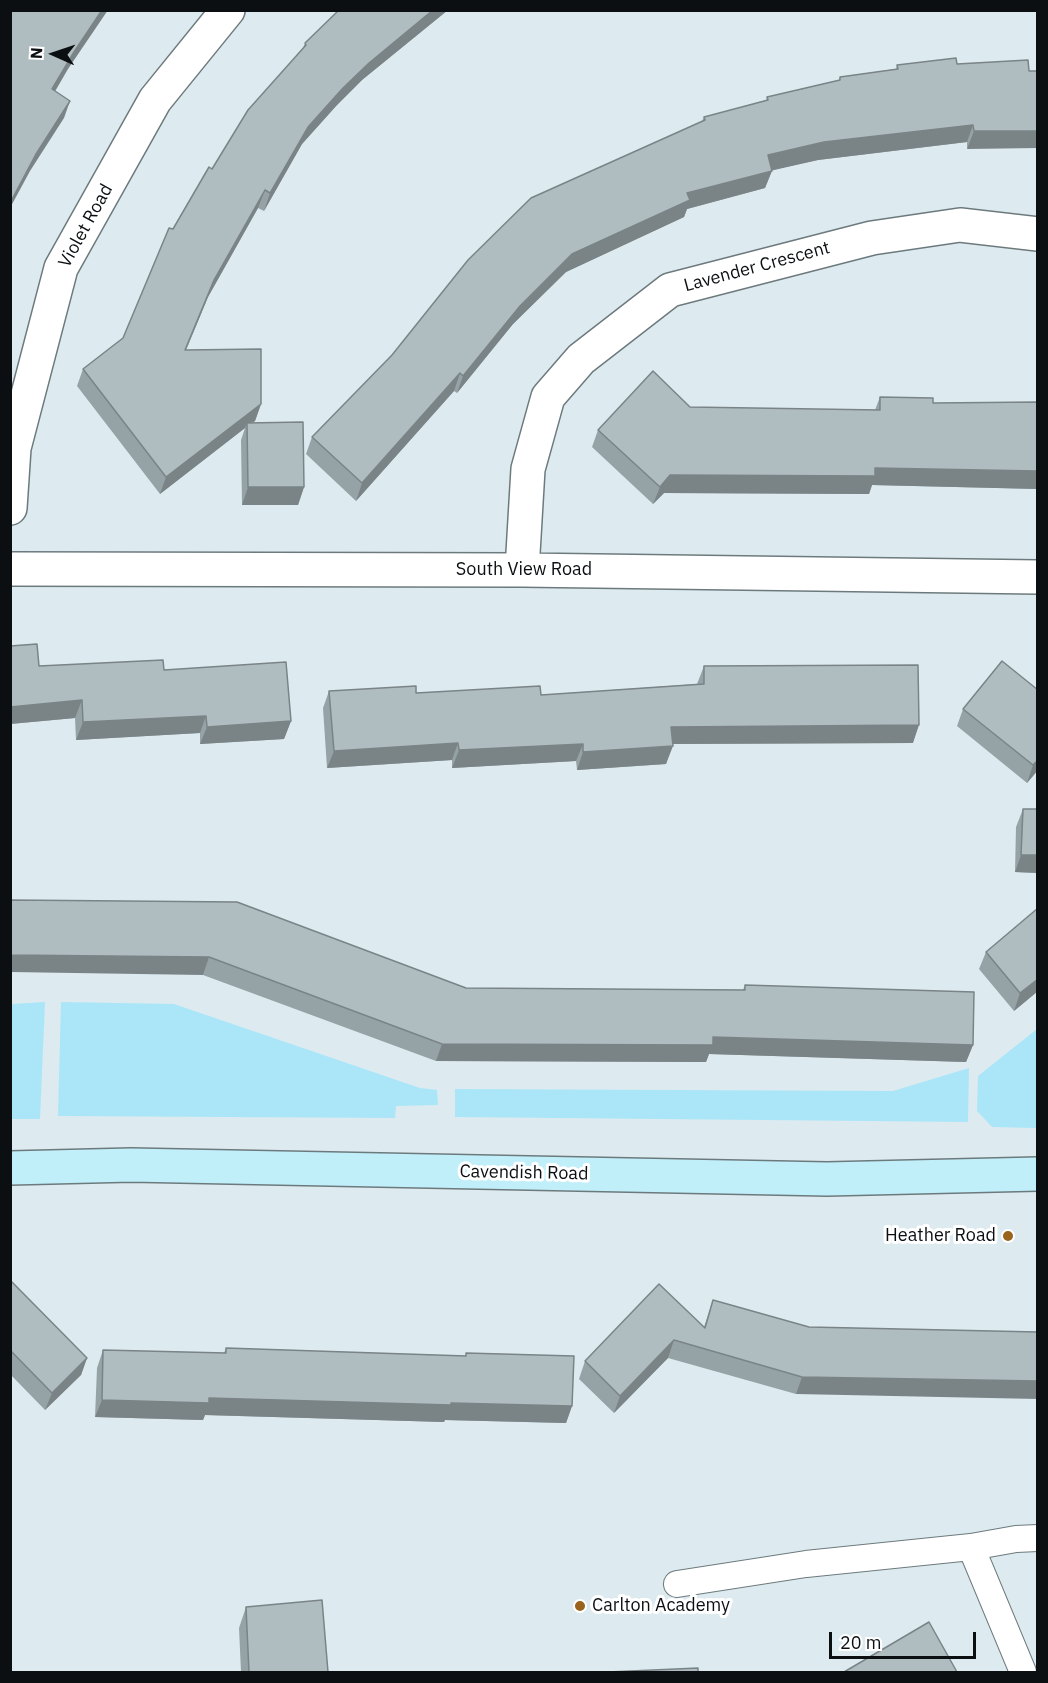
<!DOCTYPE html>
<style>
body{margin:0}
#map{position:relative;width:1048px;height:1683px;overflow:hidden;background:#ddebf0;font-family:"IBM Plex Sans",sans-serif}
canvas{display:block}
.frame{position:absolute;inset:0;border:12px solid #0b0f11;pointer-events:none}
.north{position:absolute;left:24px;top:24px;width:60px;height:60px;-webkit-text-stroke:4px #fff;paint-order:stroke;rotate:273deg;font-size:16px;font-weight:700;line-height:24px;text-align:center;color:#0b0f11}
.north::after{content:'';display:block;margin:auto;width:21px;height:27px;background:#0b0f11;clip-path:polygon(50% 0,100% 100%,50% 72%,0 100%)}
.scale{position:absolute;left:829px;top:1632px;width:147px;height:27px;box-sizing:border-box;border:3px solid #0b0f11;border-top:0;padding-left:8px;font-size:18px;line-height:21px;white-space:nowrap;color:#0b0f11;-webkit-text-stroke:4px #fff;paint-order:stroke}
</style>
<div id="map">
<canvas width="1048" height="1683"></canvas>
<div class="frame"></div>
<div class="north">N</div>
<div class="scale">20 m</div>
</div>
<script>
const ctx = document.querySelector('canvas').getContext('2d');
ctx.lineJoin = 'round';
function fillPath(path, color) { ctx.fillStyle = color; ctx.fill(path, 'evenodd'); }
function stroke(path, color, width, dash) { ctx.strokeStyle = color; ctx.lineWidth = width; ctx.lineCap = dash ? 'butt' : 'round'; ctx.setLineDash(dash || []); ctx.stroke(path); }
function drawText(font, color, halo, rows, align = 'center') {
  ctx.font = font + ' "IBM Plex Sans",sans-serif'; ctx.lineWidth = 6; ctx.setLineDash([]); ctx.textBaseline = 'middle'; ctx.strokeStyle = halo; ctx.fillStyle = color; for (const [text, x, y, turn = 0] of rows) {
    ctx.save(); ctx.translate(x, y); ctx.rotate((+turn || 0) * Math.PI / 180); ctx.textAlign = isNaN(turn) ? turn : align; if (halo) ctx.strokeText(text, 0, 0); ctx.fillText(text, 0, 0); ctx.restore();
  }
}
const green = new Path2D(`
 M 45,1002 L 40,1119 L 11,1119 L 11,1004 Z
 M 61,1002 L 174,1004 L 420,1088 L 437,1090 L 438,1105 L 396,1106 L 395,1118 L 58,1116 Z
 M 1037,1029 L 1037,1128 L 992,1127 L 977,1111 L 978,1076 Z
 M 969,1068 L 968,1122 L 455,1117 L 455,1089 L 893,1091 Z`);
const lane = new Path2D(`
 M 971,1547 L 1023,1672
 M 677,1584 L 806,1564 L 971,1547 L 1016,1539 L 1038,1538`);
const street = new Path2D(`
 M 10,508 L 14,448 L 61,268 L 155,100 L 228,10
 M 10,569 L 522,570 L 1038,577
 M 522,570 L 528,469 L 548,397 L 581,359 L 670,290 L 872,238 L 960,225 L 1038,234`);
const secondary = new Path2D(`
 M 10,1168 L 131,1165 L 827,1179 L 1038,1174`);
const wall = new Path2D(`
 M 339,10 L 448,10 L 362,80 L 337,105 L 302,144 L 264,211 L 258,208 L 208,297 L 186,350 L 261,404 L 255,421 L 252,423 L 304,487 L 298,505 L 242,505 L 241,440 L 245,428 L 160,494 L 77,386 L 83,369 L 123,338 L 173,229 L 212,169 L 303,48 L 305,43 Z
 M 1028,60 L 967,149 L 967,142 L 818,160 L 772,170 L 765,188 L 687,209 L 684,217 L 566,272 L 513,324 L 457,393 L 454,391 L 356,501 L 306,454 L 312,437 L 702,121 L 704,117 L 766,101 L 767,97 L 839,80 L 840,77 L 896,69 L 897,65 L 957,64 Z
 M 880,397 L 933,403 L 1038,402 L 1038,489 L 872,485 L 869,494 L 664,493 L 653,504 L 592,447 L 598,430 L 690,407 L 875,410 Z
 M 10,646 L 39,666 L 164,670 L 291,721 L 284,739 L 200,744 L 200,733 L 76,740 L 75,718 L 10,724 Z
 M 704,666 L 913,743 L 672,744 L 666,764 L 577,770 L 576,761 L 452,768 L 452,760 L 327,768 L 323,708 L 329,691 L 541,695 L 697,684 Z
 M 1038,690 L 1038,770 L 1027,783 L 957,726 L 963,709 Z
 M 1023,809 L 1038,873 L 1015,872 L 1016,827 Z
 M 10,900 L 466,988 L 743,990 L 745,985 L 973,1045 L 966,1062 L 709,1054 L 706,1062 L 436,1061 L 203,975 Z
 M 1038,908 L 1038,991 L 1014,1011 L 979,969 L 986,952 Z
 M 10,1283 L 87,1358 L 81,1375 L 45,1410 L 10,1374 Z
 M 713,1300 L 809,1327 L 1038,1332 L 796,1394 L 668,1358 L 614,1413 L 579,1379 L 585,1361 L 704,1327 Z
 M 226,1348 L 466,1356 L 466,1353 L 572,1406 L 566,1423 L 445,1420 L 444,1422 L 205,1415 L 203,1420 L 95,1417 L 97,1368 L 103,1350 L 224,1353 Z
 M 246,1607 L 328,1672 L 241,1672 L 239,1628 Z`);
const shadedWall = new Path2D(`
 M 102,10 L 108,10 L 68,69 L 46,107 L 52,89 L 74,52 Z
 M 433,10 L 448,10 L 362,80 L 337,105 L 302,144 L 264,211 L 270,193 L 308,127 L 343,88 L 369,63 Z
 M 70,101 L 64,118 L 30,171 L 10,208 L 10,203 L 36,154 Z
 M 973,125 L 967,142 L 818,160 L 761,173 L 768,155 L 824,142 Z
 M 974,131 L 1038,131 L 1038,148 L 967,149 Z
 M 772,171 L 765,188 L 687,209 L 684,217 L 566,272 L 513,324 L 457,393 L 463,376 L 520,306 L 572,254 L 687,193 Z
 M 265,190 L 258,208 L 208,297 L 179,367 L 214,280 Z
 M 460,373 L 454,391 L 356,501 L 362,483 Z
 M 261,404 L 255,421 L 247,426 L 247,423 L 245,428 L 160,494 L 166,477 Z
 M 875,468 L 1038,471 L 1038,489 L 872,485 L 869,494 L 664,493 L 653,504 L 660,487 L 670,475 Z
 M 248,487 L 304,487 L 298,505 L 242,505 Z
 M 82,700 L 75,718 L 10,724 L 10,707 Z
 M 206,716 L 200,733 L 76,740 L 83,722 Z
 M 291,721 L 284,739 L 200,744 L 207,727 Z
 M 919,725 L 913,743 L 665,744 L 671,727 Z
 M 458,743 L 452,760 L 327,768 L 334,751 Z
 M 583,744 L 576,761 L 452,768 L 459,750 Z
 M 673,746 L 666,764 L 577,770 L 583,752 Z
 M 1038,760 L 1038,770 L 1027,783 L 1033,765 Z
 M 1021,855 L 1038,855 L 1038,873 L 1015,872 Z
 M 10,955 L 209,957 L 203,975 L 10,972 Z
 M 1038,979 L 1038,991 L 1014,1011 L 1020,993 Z
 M 713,1037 L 973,1045 L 966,1062 L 709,1054 L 706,1062 L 436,1061 L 442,1044 Z
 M 674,1340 L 668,1358 L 614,1413 L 620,1396 Z
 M 87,1358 L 81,1375 L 45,1410 L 52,1393 Z
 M 802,1377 L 1038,1381 L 1038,1399 L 796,1394 Z
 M 209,1398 L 451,1403 L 572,1406 L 566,1423 L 445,1420 L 444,1422 L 205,1415 L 203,1420 L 95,1417 L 102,1400 Z`);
const building = new Path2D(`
 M 13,10 L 102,10 L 74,52 L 52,89 L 70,101 L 36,154 L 10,203 L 10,14 Z
 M 339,10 L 433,10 L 369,63 L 343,88 L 308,127 L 270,193 L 265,190 L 214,280 L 185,350 L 261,349 L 261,404 L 166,477 L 83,369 L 123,338 L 169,228 L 173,229 L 209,167 L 212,169 L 248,110 L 306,45 L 305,43 Z
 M 956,58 L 957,64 L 1028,60 L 1029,71 L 1038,71 L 1038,131 L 974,131 L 973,125 L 824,142 L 768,155 L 772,171 L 687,193 L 690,200 L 572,254 L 520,306 L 463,376 L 460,373 L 362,483 L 312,437 L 392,355 L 468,260 L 531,198 L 705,120 L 704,117 L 768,100 L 767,97 L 840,80 L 840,77 L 898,69 L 897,65 Z
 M 653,371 L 690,407 L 880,410 L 880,397 L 933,398 L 933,403 L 1038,402 L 1038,471 L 875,468 L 875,476 L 670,475 L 660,487 L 598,430 Z
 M 303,422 L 304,487 L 248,487 L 247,423 Z
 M 37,644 L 39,666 L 163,660 L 164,670 L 286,662 L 291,721 L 207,727 L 206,716 L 83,722 L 82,700 L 10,707 L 10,646 Z
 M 1002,661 L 1038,690 L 1038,760 L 1033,765 L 963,709 Z
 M 918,665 L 919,725 L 671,727 L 673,746 L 583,752 L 583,744 L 459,750 L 458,743 L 334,751 L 329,691 L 416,686 L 416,693 L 540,686 L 541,695 L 704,684 L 704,666 Z
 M 1023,809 L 1038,809 L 1038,855 L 1021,855 Z
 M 10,900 L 237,902 L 466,988 L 745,990 L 745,985 L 974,992 L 973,1045 L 713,1037 L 713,1045 L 442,1044 L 209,957 L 10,955 Z
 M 1038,908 L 1038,979 L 1020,993 L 986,952 Z
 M 12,1282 L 87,1358 L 52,1393 L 10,1350 L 10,1283 Z
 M 659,1284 L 705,1328 L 713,1300 L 809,1327 L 1038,1332 L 1038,1381 L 802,1377 L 674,1340 L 620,1396 L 585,1361 Z
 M 226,1348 L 466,1356 L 466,1353 L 574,1356 L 572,1406 L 451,1403 L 451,1405 L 209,1398 L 209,1403 L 102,1400 L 103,1350 L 226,1353 Z
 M 322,1600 L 328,1672 L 249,1672 L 246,1607 Z
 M 929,1622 L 957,1672 L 844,1672 Z
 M 698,1668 L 698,1672 L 608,1672 Z`);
const markers = [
 [1008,1236,6,"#99631c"],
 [580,1606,6,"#99631c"]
];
const streetNames = [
 ["Violet Road",86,226,-61],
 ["Lavender Crescent",757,267,-15],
 ["South View Road",524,570],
 ["Cavendish Road",524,1173,1]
];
const poiNames = [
 ["Heather Road",996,1236],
 ["Carlton Academy",592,1606,"left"]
];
fillPath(green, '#aae6f8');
stroke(lane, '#6d7a7d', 28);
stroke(street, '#6d7a7d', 36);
stroke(secondary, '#6d7a7d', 36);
stroke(lane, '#fff', 26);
stroke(street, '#fff', 33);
stroke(secondary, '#c0eef9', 33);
fillPath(wall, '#96a3a6');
fillPath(shadedWall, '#7a8487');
fillPath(building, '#afbdc1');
stroke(building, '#7a8487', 1.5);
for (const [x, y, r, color] of markers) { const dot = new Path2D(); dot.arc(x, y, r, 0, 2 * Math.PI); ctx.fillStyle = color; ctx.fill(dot); stroke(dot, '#fff', 2); }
drawText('18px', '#0b0f11', '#fff', streetNames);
drawText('18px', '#0b0f11', '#fff', poiNames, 'right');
</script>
